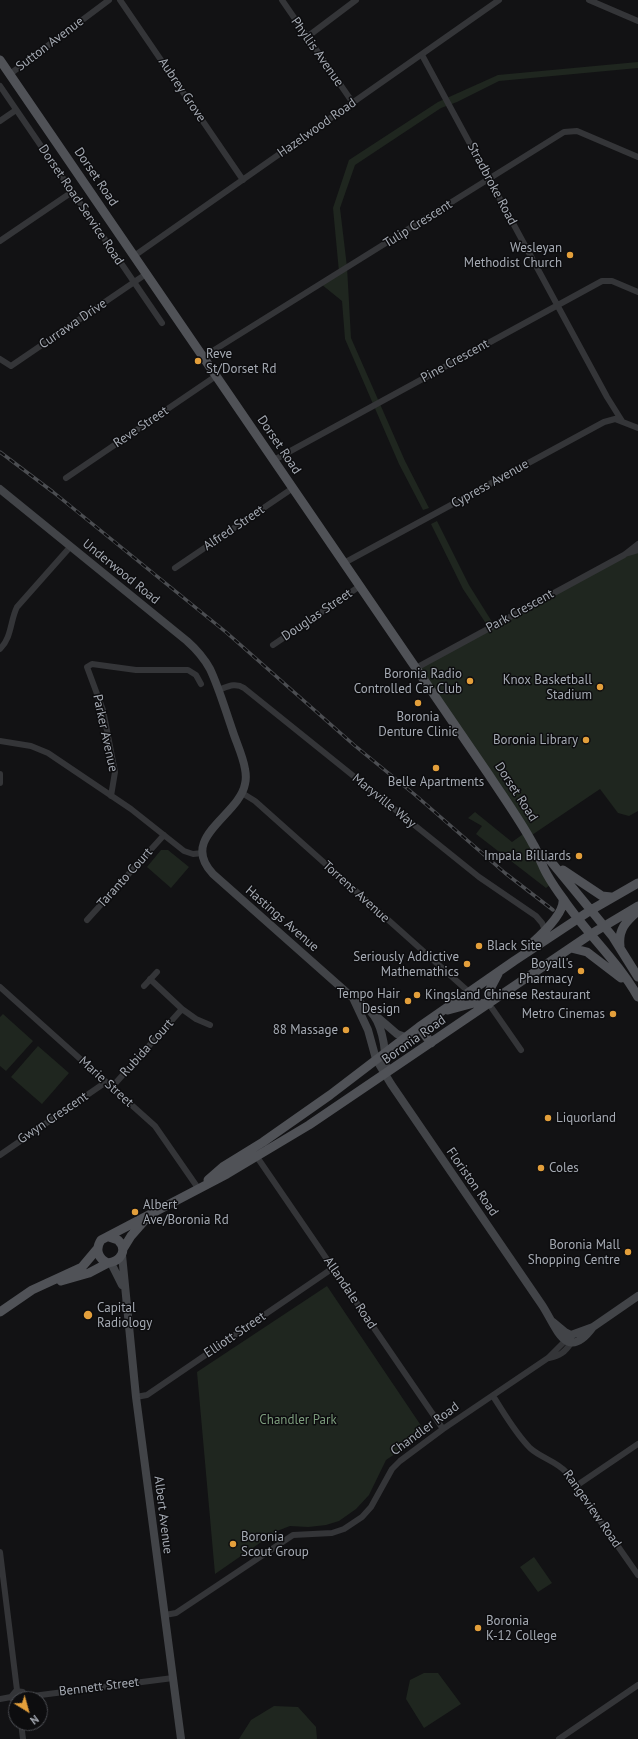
<!DOCTYPE html>
<style>
body{margin:0}
#map{position:relative;width:638px;height:1739px;overflow:hidden;background:#121214;font-family:"PT Sans",sans-serif}
canvas{display:block}
.north{position:absolute;left:8px;top:1691px;width:40px;height:40px;box-sizing:border-box;background:#0d0d0f;border:1px solid #4a4c51;border-radius:50%;rotate:143deg;font-size:11px;font-weight:700;line-height:16px;text-align:center;color:#a5aab3}
.north::after{content:'';display:block;margin:auto;width:14px;height:18px;background:#e39f3b;clip-path:polygon(50% 0,100% 100%,50% 72%,0 100%)}
</style>
<div id="map">
<canvas width="638" height="1739"></canvas>
<div class="north">N</div>
</div>
<script>
const ctx = document.querySelector('canvas').getContext('2d');
ctx.lineJoin = 'round';
function fillPath(path, color) { ctx.fillStyle = color; ctx.fill(path, 'evenodd'); }
function stroke(path, color, width, dash) { ctx.strokeStyle = color; ctx.lineWidth = width; ctx.lineCap = dash ? 'butt' : 'round'; ctx.setLineDash(dash || []); ctx.stroke(path); }
function drawText(font, color, halo, rows, align = 'center') {
  ctx.font = font + ' "PT Sans",sans-serif'; ctx.lineWidth = 3; ctx.setLineDash([]); ctx.textBaseline = 'middle'; ctx.strokeStyle = halo; ctx.fillStyle = color; for (const [text, x, y, turn = 0] of rows) {
    ctx.save(); ctx.translate(x, y); ctx.rotate((+turn || 0) * Math.PI / 180); ctx.textAlign = isNaN(turn) ? turn : align; if (halo) ctx.strokeText(text, 0, 0); ctx.fillText(text, 0, 0); ctx.restore();
  }
}
const green = new Path2D(`
 M 638,62 L 638,68 L 499,81 L 457,102 L 441,108 L 355,165 L 340,208 L 347,267 L 351,338 L 405,461 L 429,508 L 423,510 L 399,464 L 345,339 L 342,301 L 321,284 L 339,272 L 333,208 L 349,160 L 438,102 L 498,75 Z
 M 437,521 L 469,585 L 494,625 L 638,547 L 638,811 L 629,816 L 618,813 L 600,789 L 529,837 L 553,883 L 546,888 L 476,834 L 482,826 L 468,818 L 475,812 L 512,842 L 526,832 L 416,668 L 489,628 L 463,589 L 431,524 Z
 M 161,850 L 168,850 L 189,867 L 171,888 L 147,867 Z
 M 3,1014 L 33,1041 L 6,1071 L 0,1066 L 0,1017 Z
 M 38,1046 L 69,1073 L 42,1104 L 11,1077 Z
 M 327,1286 L 426,1433 L 386,1460 L 369,1495 L 356,1509 L 339,1521 L 326,1525 L 308,1527 L 290,1526 L 277,1531 L 215,1574 L 197,1372 Z
 M 534,1557 L 552,1583 L 538,1592 L 520,1567 Z
 M 424,1673 L 438,1673 L 461,1704 L 424,1728 L 406,1699 L 410,1680 Z
 M 274,1706 L 298,1707 L 316,1727 L 317,1739 L 239,1739 L 251,1720 Z`);
const minor = new Path2D(`
 M 120,0 L 243,180
 M 282,0 L 353,103
 M 589,0 L 638,21
 M 307,37 L 356,0
 M 422,55 L 607,397 L 622,421
 M 10,74 L 109,0
 M 0,86 L 162,323
 M 0,121 L 16,110
 M 0,241 L 72,192
 M 134,256 L 499,0
 M 203,357 L 564,132 L 577,131 L 638,157
 M 0,359 L 11,366 L 146,274
 M 274,460 L 602,281 L 612,281 L 638,292
 M 66,478 L 216,376
 M 625,554 L 638,550
 M 344,563 L 604,422 L 615,419 L 638,428
 M 175,568 L 293,488
 M 273,645 L 360,586
 M 0,649 C 12,637 10,621 17,607 L 71,546
 M 416,668 L 624,555 L 638,544
 M 218,690 C 227,687 235,682 244,688 L 479,877 L 536,916 L 542,923 L 545,930
 M 0,741 L 31,746 L 48,753 L 131,809 L 184,851 L 193,854 L 203,853
 M 0,774 L 0,783
 M 242,793 L 255,801 L 469,992
 M 111,796 L 115,772 L 103,710 L 87,667 L 92,664 L 136,670 L 188,670 L 196,675 L 201,684
 M 87,920 L 164,835
 M 144,986 L 157,972
 M 0,987 L 155,1126 L 198,1188
 M 489,1004 L 521,1050
 M 182,1009 L 196,1019 L 210,1025
 M 112,1087 L 182,1009 L 150,979
 M 0,1155 L 106,1082
 M 257,1157 L 443,1429
 M 549,1358 C 560,1356 565,1352 571,1343
 M 493,1396 C 504,1413 515,1433 530,1448 C 541,1458 556,1461 566,1472 L 638,1575
 M 136,1397 L 147,1395 L 333,1268
 M 576,1486 L 638,1444
 M 0,1552 L 17,1690
 M 165,1615 L 176,1613 L 293,1535 L 332,1533 L 344,1529 L 362,1517 L 371,1507 L 392,1469 L 400,1461 L 443,1429 L 548,1358 L 565,1341
 M 25,1697 L 173,1678
 M 0,1699 L 11,1697
 M 16,1703 L 11,1697 L 16,1691 L 23,1692 L 25,1699
 M 21,1723 L 23,1739
 M 559,1739 L 638,1685`);
const secondary = new Path2D(`
 M 0,489 L 187,641 C 196,649 204,658 210,669 C 219,688 225,709 232,729 C 236,742 243,756 245,769 C 246,774 246,780 245,784 C 239,816 178,837 213,874 L 353,998 C 359,1002 365,1006 370,1011 C 384,1025 386,1056 386,1074
 M 354,1000 L 368,1030 L 376,1059 L 391,1084 L 542,1305 C 556,1326 566,1364 593,1327
 M 375,1015 L 397,1034 L 405,1037
 M 122,1255 L 136,1397 L 181,1739
 M 111,1263 L 122,1285
 M 553,1322 L 565,1332 L 571,1335
 M 571,1335 L 593,1327 L 638,1296`);
const primary = new Path2D(`
 M 0,60 L 489,775 C 504,798 520,820 533,844 C 537,850 539,858 542,864 C 547,877 556,889 564,900 C 587,934 618,961 638,997
 M 548,858 L 613,937 L 638,977
 M 563,870 L 602,896 L 611,897
 M 531,944 C 541,935 565,913 563,899
 M 620,946 C 618,930 626,921 638,911
 M 571,948 L 587,952 L 621,978
 M 489,1004 L 488,993 L 498,974
 M 448,1010 L 474,1003 L 489,1004
 M 419,1027 L 431,1043
 M 208,1180 L 224,1166 L 263,1142 L 330,1095 L 419,1027 L 514,961 L 591,910 L 638,883
 M 109,1237 L 118,1240 C 128,1250 121,1261 108,1263 C 98,1259 95,1249 101,1240 L 227,1174 L 309,1125 L 591,934 L 638,906
 M 123,1249 L 131,1236 L 145,1220
 M 61,1281 L 89,1273 L 108,1263
 M 0,1312 L 32,1290 L 82,1267 L 98,1248`);
const rail = new Path2D(`
 M 0,452 L 53,492 L 227,633 L 354,745 L 414,794 L 505,873 L 553,910`);
const markers = [
 [570,255,4,"#e39f3b"],
 [198,361,4,"#e39f3b"],
 [470,681,4,"#e39f3b"],
 [600,687,4,"#e39f3b"],
 [418,703,4,"#e39f3b"],
 [586,740,4,"#e39f3b"],
 [436,768,4,"#e39f3b"],
 [579,856,4,"#e39f3b"],
 [479,946,4,"#e39f3b"],
 [467,964,4,"#e39f3b"],
 [581,971,4,"#e39f3b"],
 [417,995,4,"#e39f3b"],
 [408,1001,4,"#e39f3b"],
 [613,1014,4,"#e39f3b"],
 [346,1030,4,"#e39f3b"],
 [548,1118,4,"#e39f3b"],
 [541,1168,4,"#e39f3b"],
 [135,1212,4,"#e39f3b"],
 [628,1252,4,"#e39f3b"],
 [88,1315,5,"#e39f3b"],
 [233,1544,4,"#e39f3b"],
 [478,1628,4,"#e39f3b"]
];
const streetNames = [
 ["Sutton Avenue",50,44,-37],
 ["Phyllis Avenue",317,52,55],
 ["Aubrey Grove",182,90,56],
 ["Hazelwood Road",317,128,-35],
 ["Dorset Road",96,177,56],
 ["Stradbroke Road",492,184,62],
 ["Dorset Road Service Road",81,205,56],
 ["Tulip Crescent",418,224,-32],
 ["Currawa Drive",73,324,-34],
 ["Pine Crescent",455,361,-29],
 ["Reve Street",141,427,-34],
 ["Dorset Road",279,445,56],
 ["Cypress Avenue",490,484,-29],
 ["Alfred Street",234,528,-34],
 ["Underwood Road",121,572,39],
 ["Park Crescent",520,611,-29],
 ["Douglas Street",317,615,-34],
 ["Parker Avenue",105,733,78],
 ["Dorset Road",516,792,57],
 ["Maryville Way",384,801,39],
 ["Taranto Court",125,878,-48],
 ["Torrens Avenue",356,892,42],
 ["Hastings Avenue",282,919,41],
 ["Boronia Road",414,1040,-35],
 ["Rubida Court",147,1048,-48],
 ["Marie Street",106,1082,42],
 ["Gwyn Crescent",53,1118,-34],
 ["Floriston Road",472,1182,55],
 ["Allandale Road",350,1293,56],
 ["Elliott Street",235,1335,-34],
 ["Chandler Road",425,1429,-36],
 ["Rangeview Road",592,1509,55],
 ["Albert Avenue",163,1515,83],
 ["Bennett Street",99,1687,-7]
];
const poiNames = [
 ["Wesleyan",562,248],
 ["Methodist Church",562,263],
 ["Reve",206,354,"left"],
 ["St/Dorset Rd",206,369,"left"],
 ["Boronia Radio",462,674],
 ["Controlled Car Club",462,689],
 ["Knox Basketball",592,680],
 ["Stadium",592,695],
 ["Boronia",418,717,"center"],
 ["Denture Clinic",418,732,"center"],
 ["Boronia Library",578,740],
 ["Belle Apartments",436,782,"center"],
 ["Impala Billiards",571,856],
 ["Black Site",487,946,"left"],
 ["Seriously Addictive",459,957],
 ["Mathemathics",459,972],
 ["Boyall's",573,964],
 ["Pharmacy",573,979],
 ["Tempo Hair",400,994],
 ["Design",400,1009],
 ["Kingsland Chinese Restaurant",425,995,"left"],
 ["Metro Cinemas",605,1014],
 ["88 Massage",338,1030],
 ["Liquorland",556,1118,"left"],
 ["Coles",549,1168,"left"],
 ["Albert",143,1205,"left"],
 ["Ave/Boronia Rd",143,1220,"left"],
 ["Boronia Mall",620,1245],
 ["Shopping Centre",620,1260],
 ["Capital",97,1308,"left"],
 ["Radiology",97,1323,"left"],
 ["Boronia",241,1537,"left"],
 ["Scout Group",241,1552,"left"],
 ["Boronia",486,1621,"left"],
 ["K-12 College",486,1636,"left"]
];
const parkNames = [
 ["Chandler Park",298,1420]
];
fillPath(green, '#1f261f');
stroke(minor, '#343538', 6);
stroke(secondary, '#424448', 8);
stroke(primary, '#505257', 9);
stroke(rail, '#4b4d51', 3.5);
stroke(rail, '#0d0d0f', 2, [6]);
for (const [x, y, r, color] of markers) { const dot = new Path2D(); dot.arc(x, y, r, 0, 2 * Math.PI); ctx.fillStyle = color; ctx.fill(dot); stroke(dot, '#0d0d0f', 1.5); }
drawText('13px', '#a5aab3', '#0d0d0f', streetNames);
drawText('13px', '#a5aab3', '#0d0d0f', poiNames, 'right');
drawText('13px', '#7d9d7d', '#0d0d0f', parkNames);
</script>
